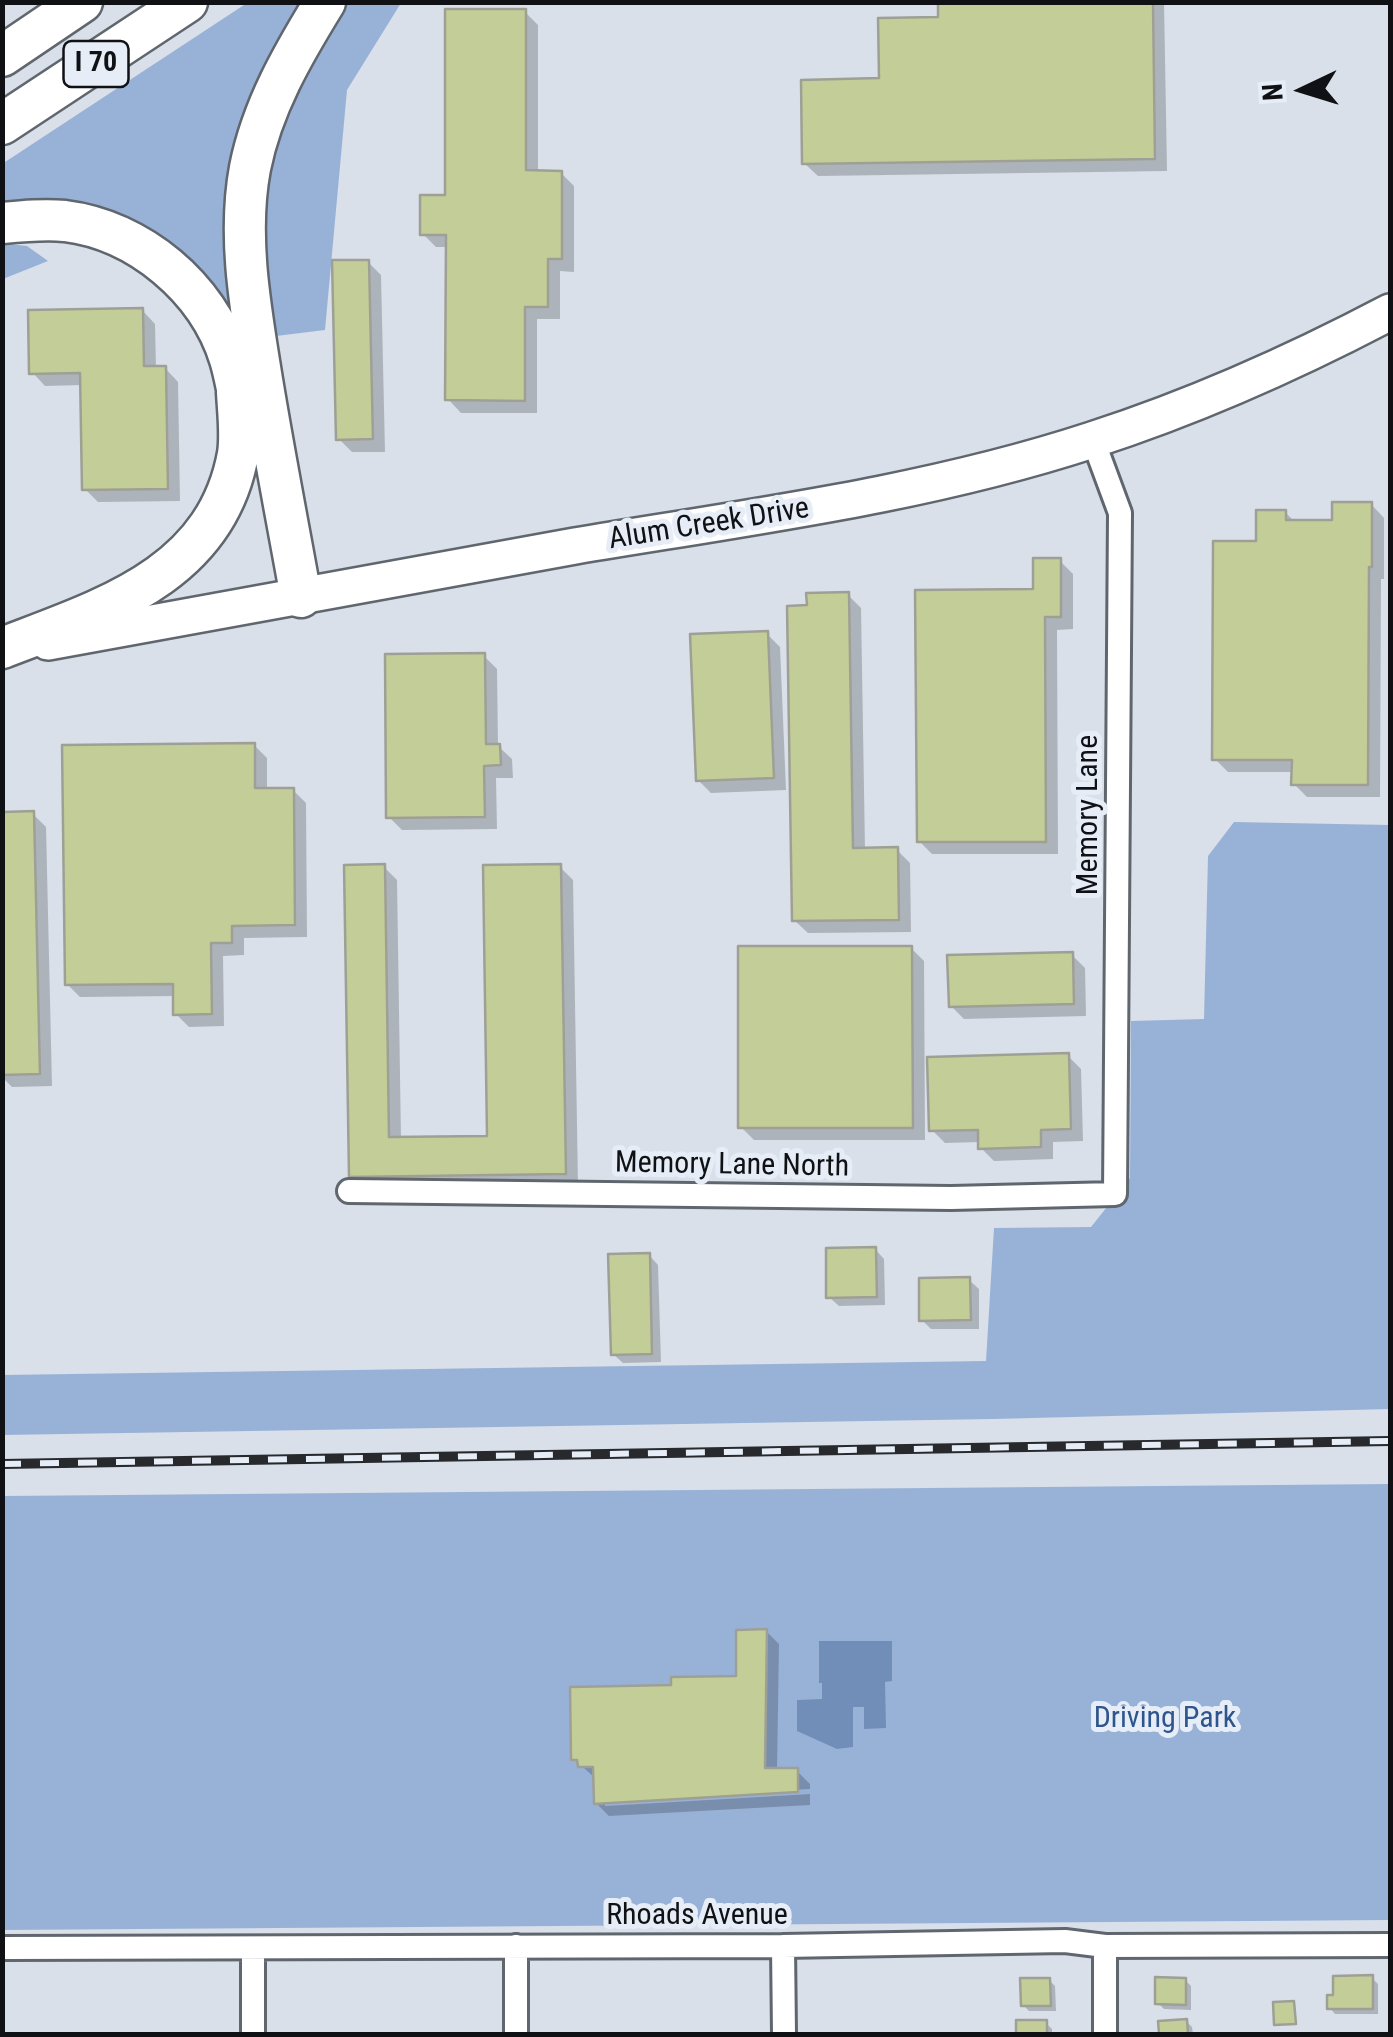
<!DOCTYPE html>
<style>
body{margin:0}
#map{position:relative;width:1393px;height:2037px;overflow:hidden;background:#d9e0ea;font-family:"Roboto Condensed",sans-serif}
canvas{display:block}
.frame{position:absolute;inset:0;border:5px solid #0f1114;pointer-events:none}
.north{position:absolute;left:1253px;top:40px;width:100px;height:100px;-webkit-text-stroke:8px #e6edf7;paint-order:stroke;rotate:266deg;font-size:28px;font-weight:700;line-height:40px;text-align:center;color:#0f1114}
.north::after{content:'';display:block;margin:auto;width:35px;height:45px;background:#0f1114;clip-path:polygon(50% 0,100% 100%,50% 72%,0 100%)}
</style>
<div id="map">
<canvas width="1393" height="2037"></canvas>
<div class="frame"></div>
<div class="north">N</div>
</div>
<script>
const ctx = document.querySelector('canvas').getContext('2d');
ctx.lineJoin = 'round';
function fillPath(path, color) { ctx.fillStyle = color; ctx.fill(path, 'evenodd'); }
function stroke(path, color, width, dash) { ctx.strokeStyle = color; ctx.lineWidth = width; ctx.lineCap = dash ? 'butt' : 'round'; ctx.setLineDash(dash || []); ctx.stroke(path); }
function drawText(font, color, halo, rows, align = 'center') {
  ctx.font = font + ' "Roboto Condensed",sans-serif'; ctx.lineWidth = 10; ctx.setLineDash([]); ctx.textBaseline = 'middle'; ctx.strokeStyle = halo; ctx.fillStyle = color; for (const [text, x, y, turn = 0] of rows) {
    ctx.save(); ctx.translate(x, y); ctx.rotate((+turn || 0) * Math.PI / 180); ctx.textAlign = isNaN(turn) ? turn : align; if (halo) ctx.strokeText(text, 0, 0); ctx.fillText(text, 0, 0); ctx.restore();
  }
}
const green = new Path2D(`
 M 247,3 L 312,3 L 264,86 L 242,341 L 199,283 L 3,210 L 2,164 Z
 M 343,3 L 401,3 L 347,90 L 325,330 L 268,337 L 256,257 L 273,133 Z
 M 9,244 L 27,246 L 48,261 L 3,279 L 3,245 Z
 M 1234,822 L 1390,825 L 1390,1409 L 993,1419 L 3,1435 L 2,1375 L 986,1361 L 994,1228 L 1091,1227 L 1130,1178 L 1131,1021 L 1204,1019 L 1208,856 Z
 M 1390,1484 L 1390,1920 L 3,1930 L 2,1496 Z`);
const water = new Path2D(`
 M 819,1641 L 892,1641 L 892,1681 L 885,1682 L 886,1728 L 864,1729 L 864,1707 L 853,1707 L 853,1747 L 837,1749 L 797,1731 L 797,1700 L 822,1699 L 822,1683 L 819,1683 Z`);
const shadow = new Path2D(`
 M 941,2 L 1164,2 L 1167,171 L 818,176 L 804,163 L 941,20 Z
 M 525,12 L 538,25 L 538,173 L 561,173 L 574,186 L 574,272 L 560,271 L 560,319 L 537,319 L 537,413 L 461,413 L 448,399 L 448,247 L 436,247 L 423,234 L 447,197 Z
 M 368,262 L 381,275 L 385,452 L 352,452 L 339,439 Z
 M 142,310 L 155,324 L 156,369 L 165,368 L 178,382 L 180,501 L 98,502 L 85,489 L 83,385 L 45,386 L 32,372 Z
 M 1371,504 L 1384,518 L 1384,579 L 1381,579 L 1380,797 L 1307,797 L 1294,784 L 1294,772 L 1228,772 L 1215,759 L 1259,544 L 1285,512 L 1296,523 L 1334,523 Z
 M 1060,561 L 1073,574 L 1073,629 L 1057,630 L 1058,854 L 932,854 L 919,841 L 1036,592 Z
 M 848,595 L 861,608 L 865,850 L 897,850 L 910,863 L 911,932 L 808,933 L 794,920 L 809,608 Z
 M 767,634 L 780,647 L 786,790 L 711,793 L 698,780 Z
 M 484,656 L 497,669 L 498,746 L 512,759 L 513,778 L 496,778 L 497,829 L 402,830 L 389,817 Z
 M 254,745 L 267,758 L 267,790 L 293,790 L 306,803 L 307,937 L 244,938 L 244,955 L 223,956 L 224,1026 L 189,1027 L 176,1014 L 176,996 L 80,997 L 67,984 Z
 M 2,814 L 33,814 L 46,827 L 52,1086 L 12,1087 L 2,1077 Z
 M 384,867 L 397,880 L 401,1140 L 490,1139 L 560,867 L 573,880 L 578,1186 L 364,1189 L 351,1176 Z
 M 911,948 L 924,961 L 925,1140 L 754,1140 L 741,1127 Z
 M 1072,955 L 1085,968 L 1086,1016 L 964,1019 L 951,1006 Z
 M 1068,1056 L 1081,1069 L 1083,1141 L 1053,1142 L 1053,1159 L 994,1161 L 981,1148 L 981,1142 L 945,1143 L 932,1130 Z
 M 875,1249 L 884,1259 L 885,1305 L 839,1306 L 829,1297 Z
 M 649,1255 L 658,1265 L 661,1362 L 623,1363 L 613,1354 Z
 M 969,1280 L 979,1289 L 979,1329 L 931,1329 L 922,1320 Z
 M 766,1631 L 779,1644 L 777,1770 L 797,1771 L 810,1784 L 810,1789 L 605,1800 L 605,1806 L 810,1794 L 810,1805 L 609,1816 L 596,1803 L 596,1779 L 574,1759 L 674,1688 L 738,1678 Z
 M 1372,1978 L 1378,1984 L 1378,2014 L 1335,2014 L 1330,2008 L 1336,1997 Z
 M 1049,1980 L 1055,1986 L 1056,2011 L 1029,2011 L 1023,2005 Z
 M 1185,1980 L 1191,1986 L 1191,2010 L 1164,2009 L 1158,2003 Z
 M 1186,2021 L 1192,2027 L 1193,2034 L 1161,2034 L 1161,2023 Z
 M 1019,2023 L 1046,2023 L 1052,2029 L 1052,2034 L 1019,2034 Z`);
const building = new Path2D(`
 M 938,2 L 1153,2 L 1155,159 L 802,164 L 801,80 L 879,78 L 878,18 L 938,17 Z
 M 445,9 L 526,9 L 526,170 L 562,171 L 562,259 L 548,259 L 548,307 L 525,307 L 525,401 L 445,400 L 446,235 L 420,235 L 420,195 L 445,195 Z
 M 332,260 L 369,260 L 373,439 L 336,440 Z
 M 143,308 L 144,366 L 166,366 L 168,489 L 82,490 L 80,373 L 29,374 L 28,310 Z
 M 1332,502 L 1372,502 L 1372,567 L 1369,567 L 1368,785 L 1291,785 L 1292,760 L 1212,760 L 1213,541 L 1256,541 L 1256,510 L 1286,510 L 1286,520 L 1332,520 Z
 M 1033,558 L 1061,558 L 1061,617 L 1045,617 L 1046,842 L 917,842 L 915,590 L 1033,589 Z
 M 849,592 L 853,848 L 898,847 L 899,920 L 792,921 L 787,606 L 807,605 L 806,593 Z
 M 768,631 L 774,778 L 696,781 L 690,634 Z
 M 485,653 L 486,744 L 500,744 L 501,765 L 484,766 L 485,817 L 386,818 L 385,654 Z
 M 255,743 L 255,788 L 294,788 L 295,925 L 232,926 L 232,943 L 211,943 L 212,1014 L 173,1015 L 173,984 L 65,985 L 62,745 Z
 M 34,811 L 40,1074 L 2,1075 L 2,812 Z
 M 385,864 L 389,1137 L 487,1136 L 483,865 L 561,864 L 566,1174 L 349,1177 L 344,865 Z
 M 738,946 L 912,946 L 913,1128 L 738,1128 Z
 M 1073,952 L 1074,1004 L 949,1007 L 947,955 Z
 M 1069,1053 L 1071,1129 L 1041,1130 L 1041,1147 L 978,1149 L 978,1130 L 929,1131 L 927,1057 Z
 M 876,1247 L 877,1297 L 826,1298 L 826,1248 Z
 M 650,1253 L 652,1354 L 611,1355 L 608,1254 Z
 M 970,1277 L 971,1320 L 919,1321 L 919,1278 Z
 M 767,1629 L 765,1768 L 798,1768 L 798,1792 L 594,1804 L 593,1767 L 578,1767 L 577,1760 L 571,1760 L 570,1687 L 671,1685 L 671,1677 L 736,1676 L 736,1630 Z
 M 1373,1975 L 1373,2009 L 1327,2009 L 1327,1995 L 1333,1995 L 1333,1976 Z
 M 1155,1977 L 1186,1978 L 1186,2005 L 1155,2004 Z
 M 1020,1978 L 1050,1978 L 1051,2006 L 1021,2006 Z
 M 1294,2001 L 1296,2024 L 1274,2025 L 1273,2002 Z
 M 1187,2019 L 1188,2034 L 1159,2034 L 1158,2021 Z
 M 1016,2020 L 1047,2020 L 1047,2034 L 1016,2034 Z`);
const minor = new Path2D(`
 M 349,1191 L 951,1198 L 1115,1194 L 1120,513 L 1093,440
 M 516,1946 L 516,2034
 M 783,1946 L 784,2034
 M 1105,1946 L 1105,2034
 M 2,1948 L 783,1946 L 1065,1941 L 1105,1946 L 1390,1945
 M 253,1948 L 253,2034`);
const primary = new Path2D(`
 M 48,642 C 224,611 399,577 575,546 C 749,517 924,495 1092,440 C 1194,407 1295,362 1390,312`);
const motorway = new Path2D(`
 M 2,56 L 82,2
 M 2,124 L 187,2
 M 2,223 C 23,221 44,219 65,221 C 139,230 208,288 230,359 C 236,379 239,400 243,420
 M 301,597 C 288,525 274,453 262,380 C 251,311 237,237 250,168 C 262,107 293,54 325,2
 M 2,648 C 103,609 216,576 238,454 C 241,434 238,412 237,392`);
const rail = new Path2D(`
 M 2,1464 L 1390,1441`);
const shields = [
 [96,64,65]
];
const shieldNames = [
 ["I 70",96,64]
];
const streetNames = [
 ["Alum Creek Drive",709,525,-9],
 ["Memory Lane",1089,815,-90],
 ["Memory Lane North",732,1166,1],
 ["Rhoads Avenue",697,1916]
];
const parkNames = [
 ["Driving Park",1165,1719]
];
fillPath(green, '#98b2d7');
fillPath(water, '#708eb8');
fillPath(shadow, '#0003');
fillPath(building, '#c3cd97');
stroke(building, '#9ea095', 2.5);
stroke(minor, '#60666e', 28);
stroke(primary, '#60666e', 40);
stroke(motorway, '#60666e', 45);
stroke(minor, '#fff', 22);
stroke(primary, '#fff', 35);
stroke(motorway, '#fff', 40);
stroke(rail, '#27292d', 10);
stroke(rail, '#e6edf7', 6, [19]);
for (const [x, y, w] of shields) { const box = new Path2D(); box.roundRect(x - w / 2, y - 23, w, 46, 8); ctx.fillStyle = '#e6edf7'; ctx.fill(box); stroke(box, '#0f1114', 2.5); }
drawText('bold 28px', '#0f1114', null, shieldNames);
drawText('30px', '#0f1114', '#e6edf7', streetNames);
drawText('30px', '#2e558c', '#e6edf7', parkNames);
</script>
